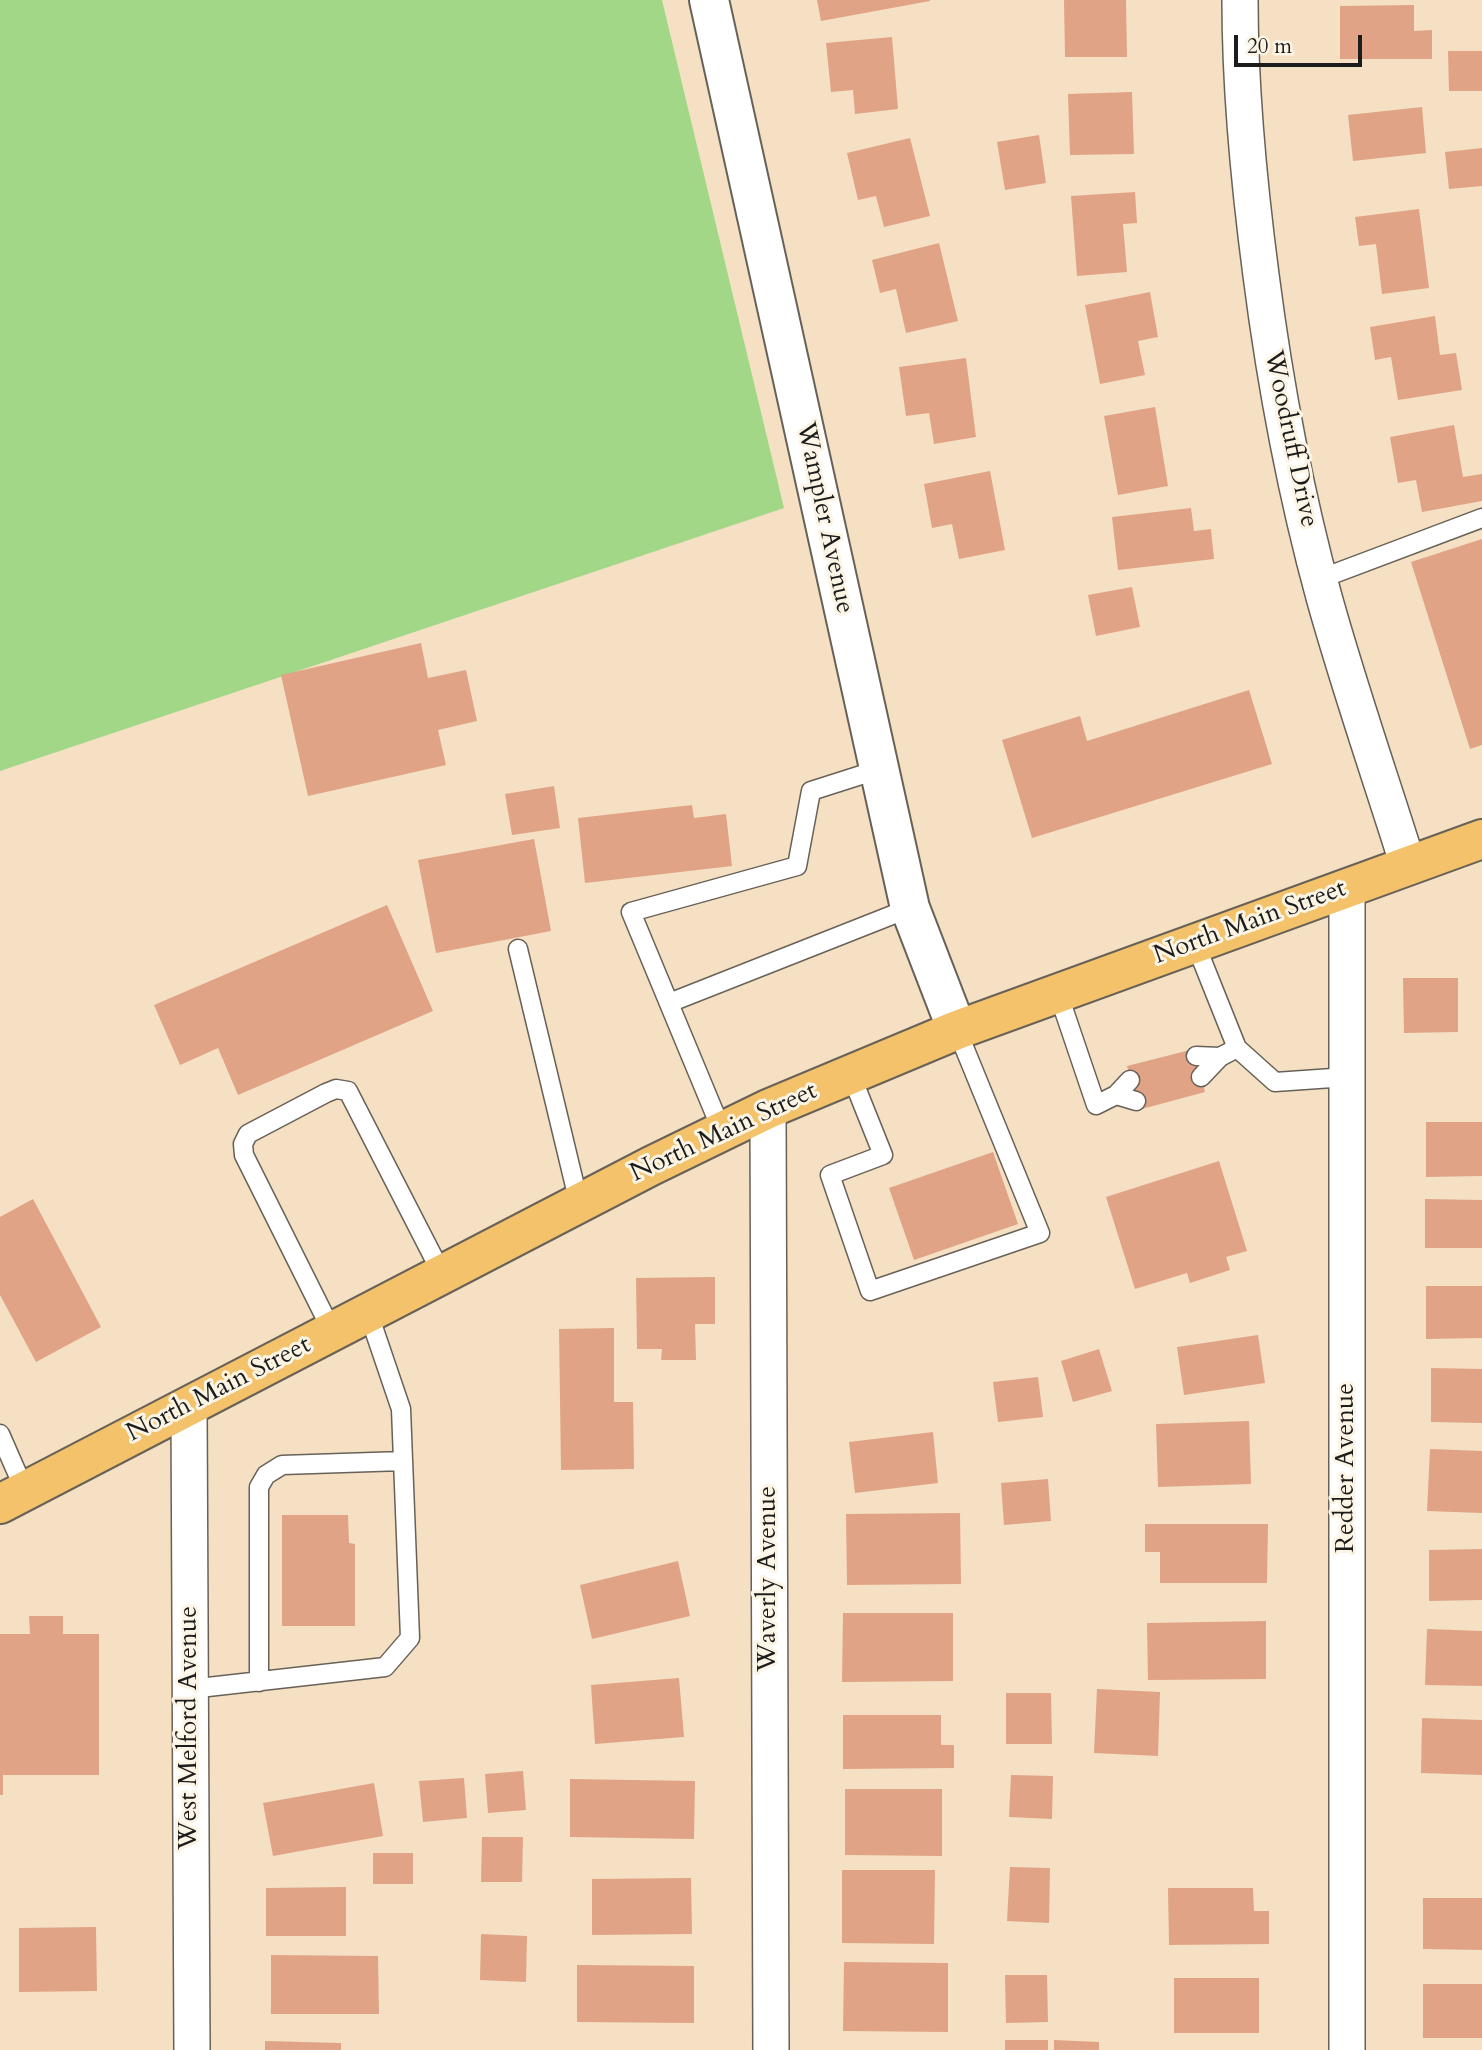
<!DOCTYPE html>
<style>
body{margin:0}
#map{position:relative;width:1482px;height:2050px;overflow:hidden;background:#f5e0c4;font-family:Cardo,serif}
canvas{display:block}
.scale{position:absolute;left:1234px;top:35px;width:128px;height:32px;box-sizing:border-box;border:4px solid #1c1c1c;border-top:0;padding-left:9px;font-size:21px;line-height:24px;white-space:nowrap;color:#1c1c1c;-webkit-text-stroke:5px #fcf5e5;paint-order:stroke}
</style>
<div id="map">
<canvas width="1482" height="2050"></canvas>
<div class="scale">20 m</div>
</div>
<script>
const ctx = document.querySelector('canvas').getContext('2d');
ctx.lineJoin = 'round';
function fillPath(path, color) { ctx.fillStyle = color; ctx.fill(path, 'evenodd'); }
function stroke(path, color, width, dash) { ctx.strokeStyle = color; ctx.lineWidth = width; ctx.lineCap = dash ? 'butt' : 'round'; ctx.setLineDash(dash || []); ctx.stroke(path); }
function drawText(font, color, halo, rows, align = 'center') {
  ctx.font = font + ' Cardo,serif'; ctx.lineWidth = 6; ctx.setLineDash([]); ctx.textBaseline = 'middle'; ctx.strokeStyle = halo; ctx.fillStyle = color; for (const [text, x, y, turn = 0] of rows) {
    ctx.save(); ctx.translate(x, y); ctx.rotate((+turn || 0) * Math.PI / 180); ctx.textAlign = isNaN(turn) ? turn : align; if (halo) ctx.strokeText(text, 0, 0); ctx.fillText(text, 0, 0); ctx.restore();
  }
}
const green = new Path2D(`
 M 0,0 L 662,0 L 784,508 L 0,771 Z`);
const building = new Path2D(`
 M 817,0 L 930,0 L 930,1 L 821,21 Z
 M 1064,0 L 1126,0 L 1127,57 L 1065,57 Z
 M 1414,5 L 1414,31 L 1432,30 L 1432,59 L 1340,59 L 1340,6 Z
 M 892,37 L 898,109 L 855,114 L 853,90 L 831,92 L 826,43 Z
 M 1448,51 L 1482,51 L 1482,91 L 1449,91 Z
 M 1132,92 L 1134,154 L 1070,155 L 1068,94 Z
 M 1422,107 L 1426,153 L 1353,161 L 1348,115 Z
 M 1039,135 L 1046,183 L 1005,190 L 997,142 Z
 M 910,138 L 930,216 L 884,227 L 876,196 L 858,200 L 847,153 Z
 M 1482,148 L 1482,186 L 1449,189 L 1445,152 Z
 M 1135,192 L 1137,223 L 1123,224 L 1127,272 L 1077,276 L 1071,196 Z
 M 1419,209 L 1429,288 L 1382,294 L 1376,244 L 1359,246 L 1355,217 Z
 M 939,243 L 958,321 L 906,333 L 896,289 L 880,293 L 872,260 Z
 M 1150,292 L 1158,337 L 1138,341 L 1145,375 L 1100,384 L 1085,305 Z
 M 1435,316 L 1440,355 L 1456,353 L 1462,390 L 1398,400 L 1391,357 L 1375,360 L 1370,327 Z
 M 966,358 L 976,437 L 934,444 L 929,413 L 906,416 L 899,367 Z
 M 1155,407 L 1168,486 L 1118,495 L 1104,416 Z
 M 1454,425 L 1463,477 L 1482,474 L 1482,501 L 1422,512 L 1416,480 L 1398,483 L 1390,437 Z
 M 990,471 L 1005,550 L 959,559 L 952,524 L 932,528 L 924,484 Z
 M 1191,508 L 1194,531 L 1211,529 L 1214,559 L 1118,570 L 1112,517 Z
 M 1482,539 L 1482,745 L 1470,749 L 1411,562 Z
 M 1132,587 L 1140,627 L 1096,636 L 1088,595 Z
 M 421,643 L 428,678 L 466,670 L 477,721 L 438,730 L 446,765 L 308,796 L 281,675 Z
 M 1249,690 L 1272,764 L 1032,838 L 1002,740 L 1080,716 L 1087,741 Z
 M 554,786 L 560,828 L 512,835 L 505,794 Z
 M 692,805 L 694,818 L 726,814 L 732,866 L 585,883 L 578,818 Z
 M 534,839 L 551,931 L 436,953 L 418,860 Z
 M 387,905 L 433,1011 L 238,1095 L 218,1048 L 180,1065 L 154,1005 Z
 M 1403,978 L 1458,978 L 1458,1032 L 1404,1033 Z
 M 1194,1049 L 1205,1092 L 1138,1110 L 1127,1066 Z
 M 1426,1122 L 1482,1122 L 1482,1176 L 1426,1177 Z
 M 993,1152 L 1018,1224 L 914,1260 L 889,1188 Z
 M 1219,1161 L 1247,1251 L 1226,1257 L 1230,1270 L 1190,1283 L 1187,1273 L 1135,1289 L 1106,1197 Z
 M 33,1199 L 101,1327 L 36,1362 L 0,1295 L 0,1217 Z
 M 1425,1199 L 1482,1200 L 1482,1248 L 1425,1248 Z
 M 715,1277 L 715,1324 L 695,1324 L 696,1360 L 661,1360 L 662,1349 L 637,1349 L 636,1278 Z
 M 1426,1286 L 1482,1286 L 1482,1338 L 1426,1339 Z
 M 614,1328 L 614,1402 L 633,1402 L 634,1469 L 561,1470 L 559,1329 Z
 M 1258,1335 L 1265,1383 L 1184,1395 L 1177,1347 Z
 M 1099,1349 L 1112,1391 L 1073,1402 L 1061,1361 Z
 M 1431,1368 L 1482,1369 L 1482,1423 L 1431,1422 Z
 M 1038,1377 L 1043,1417 L 998,1422 L 993,1382 Z
 M 1249,1421 L 1251,1484 L 1158,1487 L 1156,1424 Z
 M 933,1432 L 938,1483 L 855,1493 L 849,1442 Z
 M 1430,1449 L 1482,1451 L 1482,1513 L 1427,1511 Z
 M 1048,1479 L 1051,1521 L 1004,1525 L 1001,1483 Z
 M 960,1513 L 961,1584 L 847,1585 L 846,1514 Z
 M 282,1515 L 348,1515 L 349,1543 L 355,1544 L 355,1626 L 282,1626 Z
 M 1145,1524 L 1268,1524 L 1267,1583 L 1160,1583 L 1160,1552 L 1145,1552 Z
 M 1482,1549 L 1482,1600 L 1429,1601 L 1429,1550 Z
 M 678,1561 L 690,1616 L 592,1639 L 580,1585 Z
 M 843,1613 L 953,1613 L 953,1681 L 842,1682 Z
 M 29,1616 L 63,1616 L 63,1634 L 99,1634 L 99,1775 L 3,1775 L 3,1795 L 0,1795 L 0,1634 L 30,1634 Z
 M 1266,1621 L 1266,1679 L 1148,1680 L 1147,1623 Z
 M 1427,1629 L 1482,1631 L 1482,1686 L 1425,1685 Z
 M 679,1678 L 684,1737 L 595,1744 L 591,1685 Z
 M 1097,1689 L 1160,1692 L 1158,1756 L 1094,1753 Z
 M 1006,1693 L 1051,1693 L 1052,1744 L 1006,1744 Z
 M 843,1715 L 941,1715 L 941,1745 L 954,1745 L 954,1768 L 843,1769 Z
 M 1422,1718 L 1482,1720 L 1482,1775 L 1421,1773 Z
 M 523,1771 L 526,1810 L 488,1813 L 485,1774 Z
 M 1011,1775 L 1053,1776 L 1052,1819 L 1009,1817 Z
 M 464,1778 L 467,1818 L 423,1822 L 419,1781 Z
 M 570,1779 L 695,1781 L 694,1839 L 570,1837 Z
 M 374,1783 L 383,1836 L 273,1856 L 263,1803 Z
 M 845,1789 L 942,1789 L 942,1856 L 845,1855 Z
 M 482,1837 L 523,1837 L 522,1882 L 481,1882 Z
 M 373,1853 L 413,1853 L 413,1884 L 373,1884 Z
 M 1010,1867 L 1050,1868 L 1049,1923 L 1007,1921 Z
 M 842,1870 L 935,1870 L 934,1944 L 842,1943 Z
 M 691,1878 L 692,1934 L 592,1935 L 592,1879 Z
 M 346,1887 L 346,1936 L 266,1936 L 266,1888 Z
 M 1168,1888 L 1253,1888 L 1254,1911 L 1269,1911 L 1269,1944 L 1169,1945 Z
 M 1423,1898 L 1482,1898 L 1482,1950 L 1423,1949 Z
 M 96,1927 L 97,1991 L 19,1992 L 19,1928 Z
 M 481,1934 L 527,1936 L 526,1982 L 480,1980 Z
 M 271,1955 L 378,1956 L 379,2014 L 271,2014 Z
 M 844,1962 L 948,1963 L 948,2032 L 843,2031 Z
 M 577,1965 L 694,1966 L 694,2023 L 577,2022 Z
 M 1005,1975 L 1047,1975 L 1048,2022 L 1006,2023 Z
 M 1174,1978 L 1259,1978 L 1259,2033 L 1174,2033 Z
 M 1423,1984 L 1482,1984 L 1482,2038 L 1423,2038 Z
 M 1005,2040 L 1048,2040 L 1048,2050 L 1005,2050 Z
 M 1054,2040 L 1099,2042 L 1099,2050 L 1054,2050 Z
 M 265,2041 L 341,2043 L 341,2050 L 265,2050 Z`);
const service = new Path2D(`
 M 1320,579 L 1482,518
 M 1195,943 L 1237,1048 L 1220,1057
 M 518,949 L 579,1203
 M 1058,993 L 1096,1105 L 1116,1095 L 1136,1101
 M 669,1003 L 910,908
 M 1237,1048 L 1275,1082 L 1347,1077
 M 1196,1056 L 1220,1057 L 1201,1077
 M 851,1075 L 883,1155 L 830,1175 L 870,1291 L 1040,1233 L 957,1030
 M 1116,1095 L 1130,1080
 M 722,1131 L 631,912 L 797,866 L 811,791 L 880,769
 M 332,1331 L 244,1155 L 243,1144 L 248,1134 L 326,1093 L 336,1089 L 348,1091 L 442,1274
 M 0,1434 L 25,1491
 M 259,1682 L 259,1487 L 266,1475 L 282,1465 L 403,1461
 M 190,1689 L 385,1667 L 410,1638 L 401,1409 L 368,1312`);
const minor = new Path2D(`
 M 1240,0 C 1240,92 1249,184 1261,275 C 1275,384 1295,491 1324,597 C 1349,687 1380,776 1408,865
 M 1347,887 L 1347,2050
 M 768,1109 L 771,2050
 M 189,1406 L 192,2050`);
const tertiary = new Path2D(`
 M 709,0 L 910,908 L 957,1030`);
const primary = new Path2D(`
 M 0,1504 L 651,1166 L 768,1109 L 957,1030 L 1482,839`);
const streetNames = [
 ["Woodruff Drive",1290,439,78],
 ["Wampler Avenue",824,518,78],
 ["North Main Street",1250,923,-20],
 ["North Main Street",724,1133,-25],
 ["North Main Street",219,1390,-27],
 ["Redder Avenue",1347,1468,-90],
 ["Waverly Avenue",769,1579,-90],
 ["West Melford Avenue",190,1728,-90]
];
fillPath(green, '#a1d787');
fillPath(building, '#e0a386');
stroke(service, '#686157', 21);
stroke(minor, '#686157', 38);
stroke(tertiary, '#686157', 42);
stroke(primary, '#686157', 42);
stroke(service, '#fff', 18);
stroke(minor, '#fff', 35);
stroke(tertiary, '#fff', 38);
stroke(primary, '#f3c26a', 38);
drawText('26px', '#1c1c1c', '#fcf5e5', streetNames);
</script>
